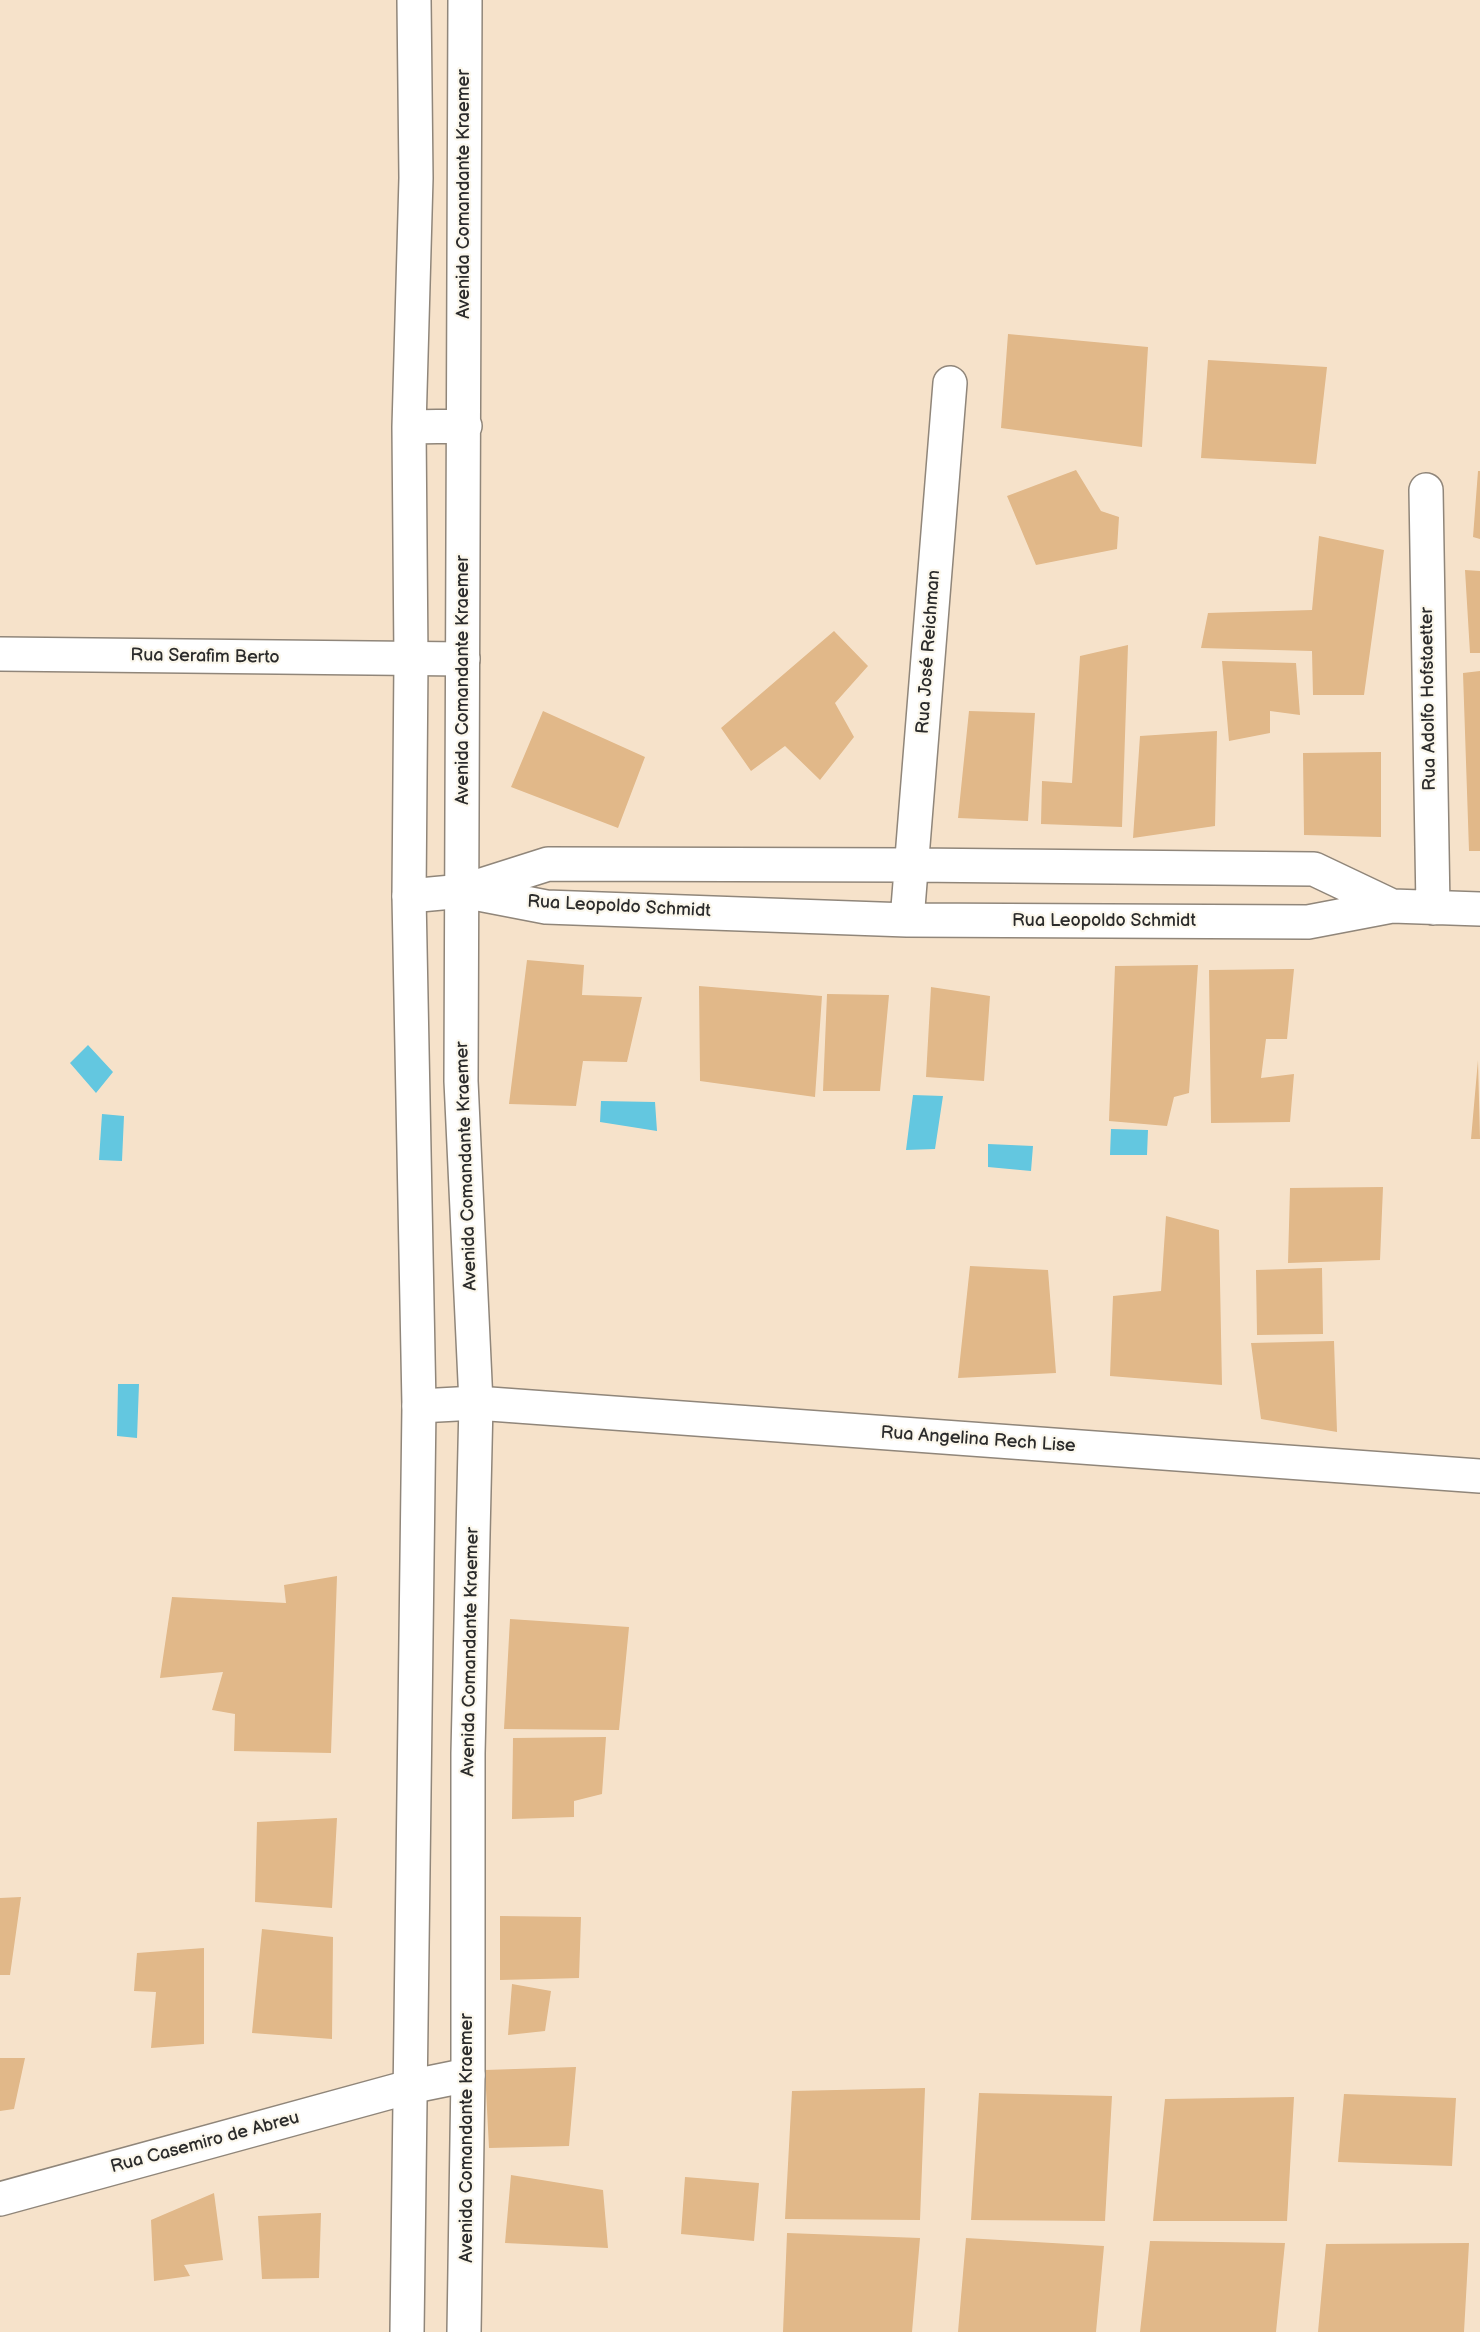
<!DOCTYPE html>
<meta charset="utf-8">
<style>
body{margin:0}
canvas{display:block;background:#f6e2ca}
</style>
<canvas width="1480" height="2332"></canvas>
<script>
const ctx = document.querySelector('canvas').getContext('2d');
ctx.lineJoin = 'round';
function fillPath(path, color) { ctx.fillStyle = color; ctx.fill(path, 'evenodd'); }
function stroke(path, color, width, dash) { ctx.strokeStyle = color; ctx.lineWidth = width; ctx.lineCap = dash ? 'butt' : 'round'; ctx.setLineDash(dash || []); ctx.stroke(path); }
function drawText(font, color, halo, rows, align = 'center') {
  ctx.font = font + ' "Balsamiq Sans",sans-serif'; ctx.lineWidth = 4.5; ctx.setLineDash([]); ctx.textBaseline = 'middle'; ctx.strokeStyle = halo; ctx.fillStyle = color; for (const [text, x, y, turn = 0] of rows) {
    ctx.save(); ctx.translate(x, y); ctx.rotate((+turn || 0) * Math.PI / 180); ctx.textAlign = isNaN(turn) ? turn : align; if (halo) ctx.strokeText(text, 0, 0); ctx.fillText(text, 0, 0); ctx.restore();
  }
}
const water = new Path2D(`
 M 88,1045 L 113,1072 L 96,1093 L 70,1063 Z
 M 913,1095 L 943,1096 L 935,1149 L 906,1150 Z
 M 601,1101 L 655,1102 L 657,1131 L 600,1122 Z
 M 102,1114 L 124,1116 L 122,1161 L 99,1160 Z
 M 1111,1129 L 1148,1130 L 1147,1155 L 1110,1155 Z
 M 988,1144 L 1033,1146 L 1031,1171 L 988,1167 Z
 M 118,1384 L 139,1384 L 137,1438 L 117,1436 Z`);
const building = new Path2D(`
 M 1008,334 L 1148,347 L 1142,447 L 1001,428 Z
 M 1208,360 L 1327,367 L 1316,464 L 1201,458 Z
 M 1076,470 L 1101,511 L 1119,517 L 1117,549 L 1036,565 L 1007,496 Z
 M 1478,471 L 1480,471 L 1480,539 L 1473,537 Z
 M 1319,536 L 1384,550 L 1364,695 L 1313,695 L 1312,651 L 1201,648 L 1208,613 L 1312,610 Z
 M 1465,570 L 1480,571 L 1480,653 L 1470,653 Z
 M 834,631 L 868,666 L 835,703 L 854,737 L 820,780 L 785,746 L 751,771 L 721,728 Z
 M 1128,645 L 1122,827 L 1041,824 L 1042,781 L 1072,783 L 1080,656 Z
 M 1222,661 L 1296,663 L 1300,715 L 1270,711 L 1270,733 L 1229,741 Z
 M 1480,671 L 1480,851 L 1469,851 L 1463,673 Z
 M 543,711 L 645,757 L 618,828 L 511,787 Z
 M 969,711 L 1035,713 L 1028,821 L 958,818 Z
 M 1217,731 L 1215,826 L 1133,838 L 1140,736 Z
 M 1381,752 L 1381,837 L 1304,835 L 1303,753 Z
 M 527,960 L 584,965 L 582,995 L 642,997 L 627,1062 L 583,1061 L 576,1106 L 509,1104 Z
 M 1198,965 L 1189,1093 L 1174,1097 L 1167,1126 L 1109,1121 L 1115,966 Z
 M 1294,969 L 1287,1039 L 1266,1039 L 1261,1078 L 1294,1074 L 1290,1122 L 1211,1123 L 1209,970 Z
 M 699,986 L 822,996 L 815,1097 L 700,1081 Z
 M 931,987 L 990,996 L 984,1081 L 926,1077 Z
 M 827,994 L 889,995 L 880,1091 L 823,1091 Z
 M 1478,1060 L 1480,1139 L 1471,1139 Z
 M 1383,1187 L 1380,1260 L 1288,1263 L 1290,1188 Z
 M 1166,1216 L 1219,1230 L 1222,1385 L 1110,1376 L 1113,1296 L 1161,1291 Z
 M 970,1266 L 1048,1270 L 1056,1373 L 958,1378 Z
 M 1322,1268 L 1323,1334 L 1257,1335 L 1256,1270 Z
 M 1334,1341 L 1337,1432 L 1261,1419 L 1251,1343 Z
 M 337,1576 L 331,1753 L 234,1751 L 235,1714 L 212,1710 L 223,1672 L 160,1678 L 172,1597 L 286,1603 L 284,1585 Z
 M 510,1619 L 629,1627 L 619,1730 L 504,1729 Z
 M 606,1737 L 602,1794 L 574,1801 L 574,1817 L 512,1819 L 513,1738 Z
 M 337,1818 L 332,1908 L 255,1902 L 257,1822 Z
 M 21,1897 L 10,1975 L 0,1975 L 0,1898 Z
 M 500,1916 L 581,1917 L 579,1978 L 500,1980 Z
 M 262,1929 L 333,1937 L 332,2039 L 252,2033 Z
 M 204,1948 L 204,2044 L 151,2048 L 156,1992 L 134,1991 L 137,1953 Z
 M 512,1984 L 551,1991 L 545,2031 L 508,2035 Z
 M 0,2058 L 25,2058 L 14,2109 L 0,2111 Z
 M 576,2067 L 569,2146 L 489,2148 L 485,2070 Z
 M 925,2088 L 920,2220 L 785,2219 L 792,2091 Z
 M 979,2093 L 1112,2096 L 1105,2221 L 971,2220 Z
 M 1344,2094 L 1456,2098 L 1452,2166 L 1338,2162 Z
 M 1294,2097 L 1287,2221 L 1153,2221 L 1165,2099 Z
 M 511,2175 L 603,2190 L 608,2248 L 505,2243 Z
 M 685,2177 L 759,2183 L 754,2241 L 681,2234 Z
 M 214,2193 L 223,2260 L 184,2265 L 190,2276 L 154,2281 L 151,2220 Z
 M 321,2213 L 319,2278 L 262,2279 L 258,2216 Z
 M 787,2233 L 920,2238 L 912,2332 L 783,2332 Z
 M 966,2238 L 1104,2246 L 1096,2332 L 958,2332 Z
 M 1150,2241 L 1285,2243 L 1276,2332 L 1140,2332 Z
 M 1469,2243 L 1464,2332 L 1318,2332 L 1326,2244 Z`);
const minor = new Path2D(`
 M 1426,490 L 1433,908
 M 0,654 L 463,659
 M 463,891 L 546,907 L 907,920 L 1308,922 L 1392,906 L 1480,909
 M 409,896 L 463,891 L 548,864 L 912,865 L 1314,869 L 1392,906
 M 907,920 L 950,383
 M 419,1406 L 476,1403 L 1480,1476
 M 0,2199 L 409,2087 L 468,2075`);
const major = new Path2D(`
 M 409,427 L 465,426
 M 407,2332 L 419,1406 L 409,896 L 411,660 L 409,427 L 416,178 L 414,0
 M 464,2332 L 468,2075 L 468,1753 L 476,1403 L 461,1081 L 465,0`);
const streetNames = [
 ["Avenida Comandante Kraemer",464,194,-90],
 ["Rua José Reichman",929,652,-86],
 ["Rua Serafim Berto",205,657,1],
 ["Avenida Comandante Kraemer",463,680,-90],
 ["Rua Adolfo Hofstaetter",1429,699,-91],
 ["Rua Leopoldo Schmidt",619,907,3],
 ["Rua Leopoldo Schmidt",1104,921],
 ["Avenida Comandante Kraemer",467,1166,-92],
 ["Rua Angelina Rech Lise",978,1440,4],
 ["Avenida Comandante Kraemer",471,1652,-89],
 ["Avenida Comandante Kraemer",467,2138,-90],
 ["Rua Casemiro de Abreu",205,2143,-15]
];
fillPath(water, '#63c7e0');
fillPath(building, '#e1b889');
stroke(minor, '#90867a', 36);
stroke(major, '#90867a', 36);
stroke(minor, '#fff', 33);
stroke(major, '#fff', 33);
drawText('18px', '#2b2b2b', '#fbf7ec', streetNames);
</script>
